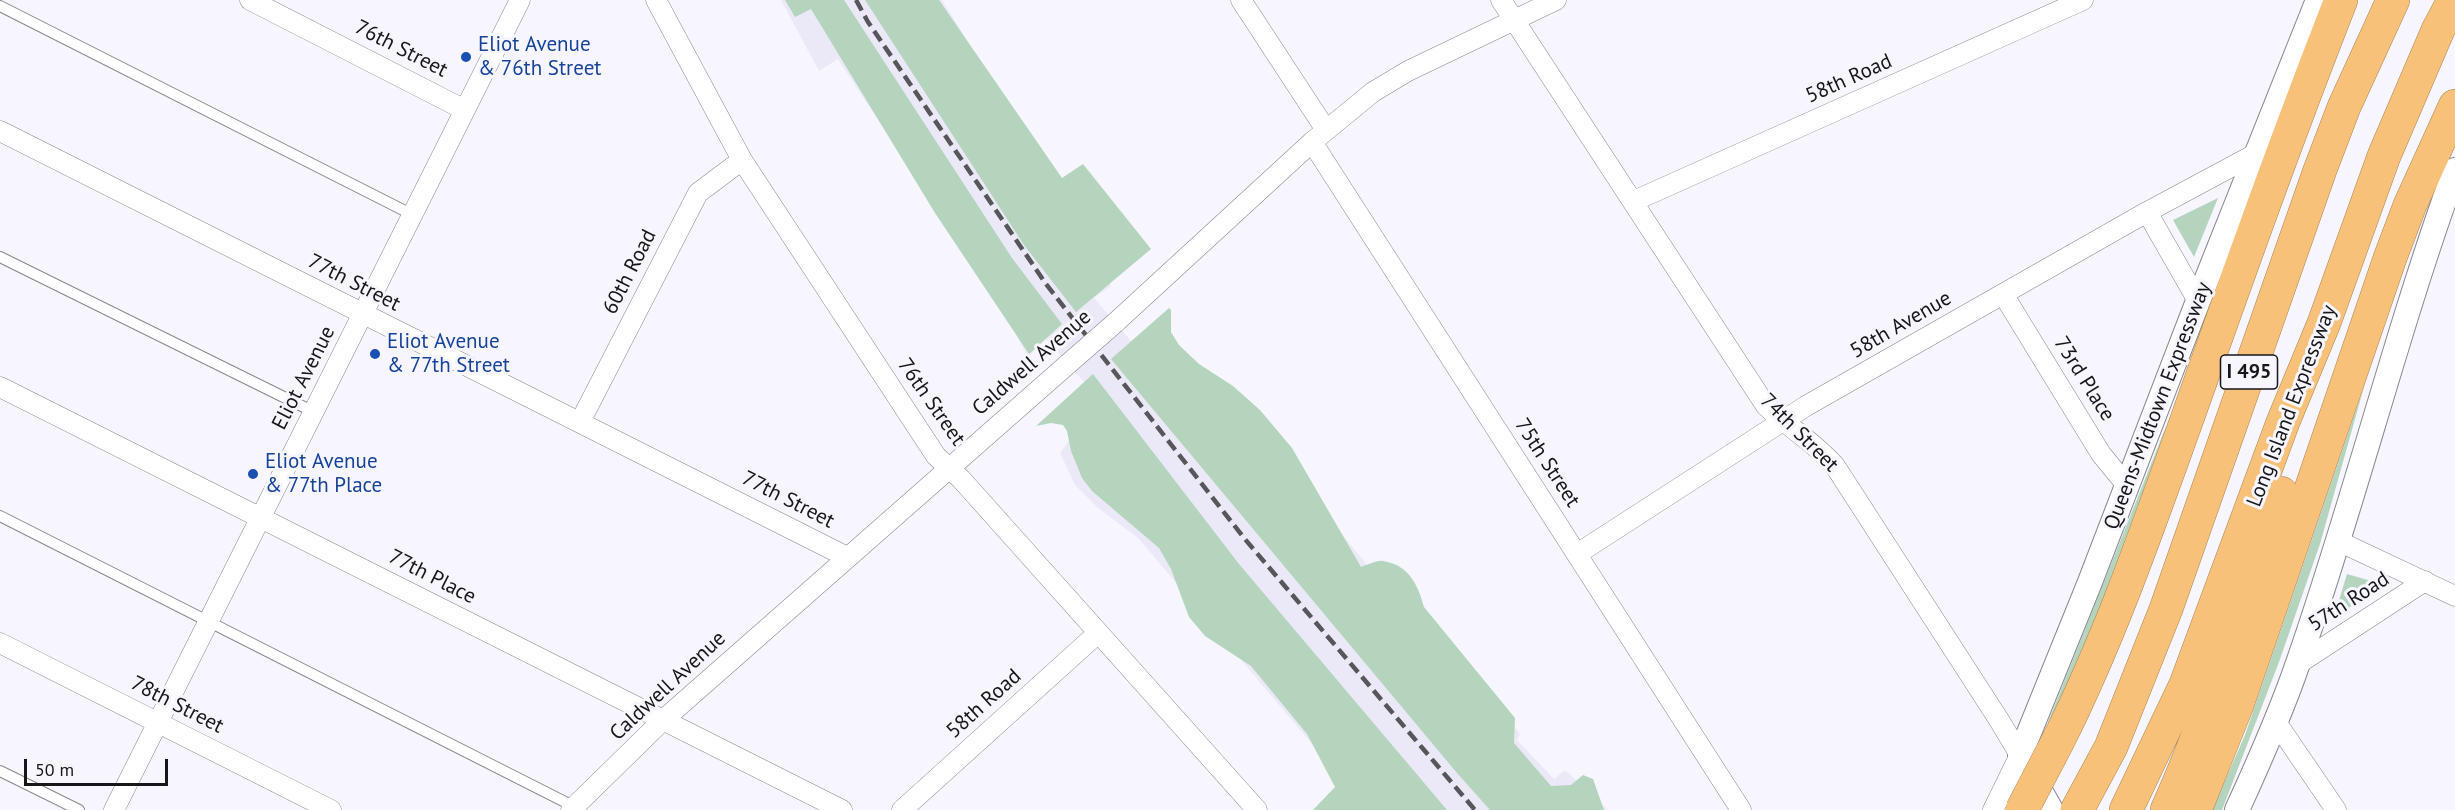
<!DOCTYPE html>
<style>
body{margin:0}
#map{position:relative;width:2455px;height:810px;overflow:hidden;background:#f7f6fe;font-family:"PT Sans",sans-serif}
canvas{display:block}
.scale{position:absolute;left:24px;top:759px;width:144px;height:27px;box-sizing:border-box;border:3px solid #171619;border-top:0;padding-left:8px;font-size:18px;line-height:21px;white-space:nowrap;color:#171619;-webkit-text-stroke:4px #f7f6fe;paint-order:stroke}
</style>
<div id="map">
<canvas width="2455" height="810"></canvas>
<div class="scale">50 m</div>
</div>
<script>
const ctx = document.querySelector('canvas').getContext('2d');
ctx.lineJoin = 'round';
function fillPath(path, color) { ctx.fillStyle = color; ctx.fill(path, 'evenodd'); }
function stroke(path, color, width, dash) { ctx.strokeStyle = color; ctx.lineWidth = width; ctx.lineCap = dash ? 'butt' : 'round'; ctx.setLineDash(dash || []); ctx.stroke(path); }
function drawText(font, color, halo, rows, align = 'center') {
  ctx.font = font + ' "PT Sans",sans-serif'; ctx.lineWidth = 6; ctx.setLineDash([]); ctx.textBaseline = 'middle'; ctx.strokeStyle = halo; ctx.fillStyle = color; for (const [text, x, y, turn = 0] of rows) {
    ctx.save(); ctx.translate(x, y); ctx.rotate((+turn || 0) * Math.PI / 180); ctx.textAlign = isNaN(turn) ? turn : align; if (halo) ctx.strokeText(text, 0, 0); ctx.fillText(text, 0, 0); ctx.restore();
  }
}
const built = new Path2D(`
 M 781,0 L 942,0 L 1079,221 L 1111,286 L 1094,298 L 1131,341 L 1298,481 L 1416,624 L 1430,620 L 1520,734 L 1517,740 L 1554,779 L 1565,770 L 1608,810 L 1363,810 L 1345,783 L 1139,539 L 1097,507 L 1075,485 L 1060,453 L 1075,432 L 1084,382 L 1046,339 L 1028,357 L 988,281 L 912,172 L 838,59 L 819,71 Z`);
const green = new Path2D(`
 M 785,0 L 844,0 L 1012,258 L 1062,324 L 1029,354 L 935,213 L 811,9 L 795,17 Z
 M 865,0 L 939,0 L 1062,178 L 1083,164 L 1151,249 L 1076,312 L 1024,245 Z
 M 2218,198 L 2194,257 L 2173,220 Z
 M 1169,308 L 1171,310 L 1171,332 L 1179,345 L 1199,364 L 1233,386 L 1260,410 L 1292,448 L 1361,567 C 1367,565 1377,560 1383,561 C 1409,565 1418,585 1424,607 L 1515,718 L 1514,743 L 1551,786 L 1571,785 L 1583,775 L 1593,779 L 1604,810 L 1490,810 L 1457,773 L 1111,359 Z
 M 1093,374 L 1239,564 L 1447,810 L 1313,810 L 1335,787 L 1307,734 L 1251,666 L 1205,636 L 1189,617 L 1171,569 L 1159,548 L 1092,491 L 1082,478 L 1071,451 L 1067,431 L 1063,425 L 1051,423 L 1036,426 Z
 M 2187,382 L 2054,729 L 2048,722 L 2163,434 Z
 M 2364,387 L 2320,544 L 2279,662 L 2222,810 L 2212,810 L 2245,735 Z
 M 2347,574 L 2385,585 L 2334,617 Z`);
const service = new Path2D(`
 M 0,6 L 413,215
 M 0,257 L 314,412
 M 0,516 L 575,807
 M 0,771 L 79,810`);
const minor = new Path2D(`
 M 250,0 L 465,110
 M 656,0 L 742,160 L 936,456 L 961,479 L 1257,810
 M 1241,0 L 1326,130
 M 1501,0 L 1766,406 C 1788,427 1814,442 1835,466 L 1999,720 L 2020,755 L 1993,810
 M 0,131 L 847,557
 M 1312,142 L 1741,810
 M 1634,201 L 2083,0
 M 2147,212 L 2198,301
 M 2003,294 L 2101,454 L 2128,487
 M 1115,323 L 1312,142 L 1373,92 L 1408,71 L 1556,0
 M 0,387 L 842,810
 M 580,422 L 698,193 L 742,160
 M 2338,541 L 2455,596
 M 1577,554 L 1806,406 L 2147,212 L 2257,153
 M 0,643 L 331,810
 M 2298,664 L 2425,581
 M 2276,722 L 2336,810
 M 114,810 L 520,0
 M 571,810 L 662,721 L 1068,364
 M 902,810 L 1098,633`);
const tertiary = new Path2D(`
 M 2051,810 L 2020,755 L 2090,582 L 2198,301 L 2318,0
 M 2237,810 C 2259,762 2281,713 2298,663 C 2355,500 2396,332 2455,170`);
const motorway = new Path2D(`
 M 2059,739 C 2110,637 2147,530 2186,422 C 2236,281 2286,140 2341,0
 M 2077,810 L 2111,747 L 2166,609 L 2320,170 L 2344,107 L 2393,0
 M 2126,810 L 2186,684 L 2283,422 L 2324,323 L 2384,156 L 2438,30 L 2454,0
 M 2167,810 C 2213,708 2245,599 2281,493
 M 2195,810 L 2237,705 L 2390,258 L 2410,205 L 2455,106`);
const rail = new Path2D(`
 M 856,0 L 868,22 L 1046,284 L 1244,538 L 1475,810`);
const minorBridge = new Path2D(`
 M 1068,364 L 1115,323`);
const motorwayBridge = new Path2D(`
 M 2022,810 L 2059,739`);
const markers = [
 [466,57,6,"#1a4fb4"],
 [375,354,6,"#1a4fb4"],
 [253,474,6,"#1a4fb4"]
];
const shields = [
 [2249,372,57]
];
const shieldNames = [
 ["I 495",2249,372]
];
const transitNames = [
 ["Eliot Avenue",478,45],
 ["& 76th Street",478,69],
 ["Eliot Avenue",387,342],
 ["& 77th Street",387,366],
 ["Eliot Avenue",265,462],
 ["& 77th Place",265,486]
];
const streetNames = [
 ["76th Street",401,49,27],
 ["58th Road",1849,79,-24],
 ["60th Road",630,272,-63],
 ["77th Street",354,283,27],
 ["58th Avenue",1901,325,-30],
 ["Caldwell Avenue",1032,363,-41],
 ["Eliot Avenue",304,378,-63],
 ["73rd Place",2084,379,58],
 ["76th Street",931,402,55],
 ["Queens-Midtown Expressway",2158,406,-69],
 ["Long Island Expressway",2292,406,-69],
 ["74th Street",1799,433,45],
 ["75th Street",1547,463,57],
 ["77th Street",788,500,27],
 ["77th Place",432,577,27],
 ["57th Road",2349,602,-33],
 ["Caldwell Avenue",668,686,-43],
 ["58th Road",984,704,-42],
 ["78th Street",177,705,27]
];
fillPath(built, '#ebe9f7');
fillPath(green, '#b5d4bd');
stroke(service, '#89888f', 12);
stroke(minor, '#89888f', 21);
stroke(tertiary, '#89888f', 26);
stroke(motorway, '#a98558', 34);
stroke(service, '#fff', 10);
stroke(minor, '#fff', 20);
stroke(tertiary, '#fff', 24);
stroke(motorway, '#f7c17a', 33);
stroke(rail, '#57565a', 4.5, [12, 6]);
stroke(minorBridge, '#89888f', 21, []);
stroke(motorwayBridge, '#a98558', 34, []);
stroke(minorBridge, '#fff', 20);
stroke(motorwayBridge, '#f7c17a', 33);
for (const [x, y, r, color] of markers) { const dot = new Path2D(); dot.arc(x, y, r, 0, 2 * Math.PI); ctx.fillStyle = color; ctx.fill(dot); stroke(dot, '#f7f6fe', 2); }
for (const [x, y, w] of shields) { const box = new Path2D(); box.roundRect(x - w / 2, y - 17, w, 34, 4.5); ctx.fillStyle = '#f7f6fe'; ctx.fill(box); stroke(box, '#171619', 1.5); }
drawText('bold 20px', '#171619', null, shieldNames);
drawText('21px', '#164399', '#f7f6fe', transitNames, 'left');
drawText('21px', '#171619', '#f7f6fe', streetNames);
</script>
